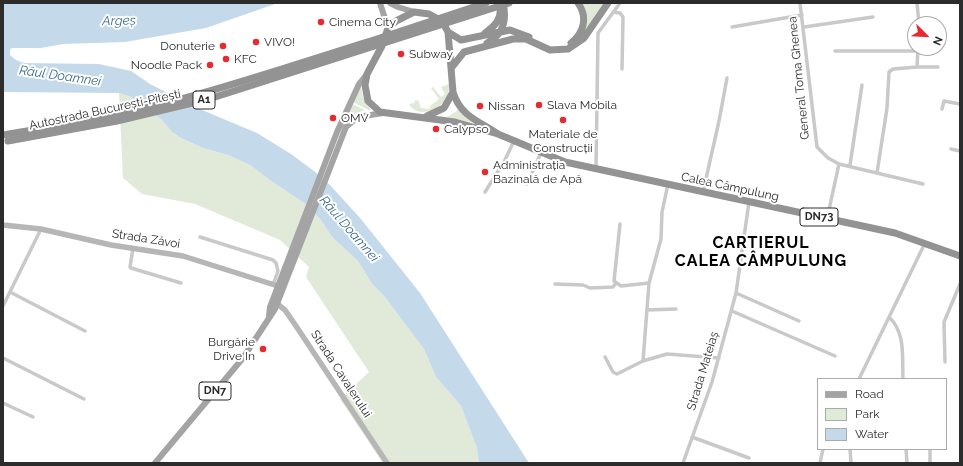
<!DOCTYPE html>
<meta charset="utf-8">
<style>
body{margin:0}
#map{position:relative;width:963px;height:466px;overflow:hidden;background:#fff;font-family:Raleway,sans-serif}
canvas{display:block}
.frame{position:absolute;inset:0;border:4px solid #2c2c2c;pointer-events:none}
.legend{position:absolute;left:817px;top:378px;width:130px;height:72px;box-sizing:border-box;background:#fff;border:1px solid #ababab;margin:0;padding:5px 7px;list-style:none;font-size:12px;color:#2c2c2c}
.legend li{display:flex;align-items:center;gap:8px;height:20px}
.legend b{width:20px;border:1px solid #ababab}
.north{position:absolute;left:907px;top:16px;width:40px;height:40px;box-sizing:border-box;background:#fff;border:1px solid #ababab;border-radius:50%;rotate:114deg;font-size:11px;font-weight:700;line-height:16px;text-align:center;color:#2c2c2c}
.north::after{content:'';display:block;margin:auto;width:14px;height:18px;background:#e62a32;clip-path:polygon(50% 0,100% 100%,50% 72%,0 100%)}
</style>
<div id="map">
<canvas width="963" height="466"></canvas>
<div class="frame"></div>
<ul class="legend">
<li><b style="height:5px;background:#a4a4a4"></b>Road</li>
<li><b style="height:11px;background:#e1ead9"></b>Park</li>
<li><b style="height:11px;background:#c4daeb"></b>Water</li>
</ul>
<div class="north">N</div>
</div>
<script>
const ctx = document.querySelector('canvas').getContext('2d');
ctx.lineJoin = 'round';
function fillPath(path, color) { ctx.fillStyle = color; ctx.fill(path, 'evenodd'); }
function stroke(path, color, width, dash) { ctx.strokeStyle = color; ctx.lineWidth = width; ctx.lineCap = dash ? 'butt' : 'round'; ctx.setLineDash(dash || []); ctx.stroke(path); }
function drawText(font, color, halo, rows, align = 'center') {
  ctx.font = font + ' Raleway,sans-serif'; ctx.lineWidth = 4; ctx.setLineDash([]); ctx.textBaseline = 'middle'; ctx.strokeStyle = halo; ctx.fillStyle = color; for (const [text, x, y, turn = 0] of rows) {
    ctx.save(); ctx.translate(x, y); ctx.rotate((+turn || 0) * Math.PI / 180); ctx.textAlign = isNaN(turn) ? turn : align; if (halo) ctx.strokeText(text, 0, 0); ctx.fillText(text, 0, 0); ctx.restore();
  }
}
const green = new Path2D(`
 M 580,3 L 606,3 L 580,39 L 584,31 Z
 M 449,84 C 452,107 419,122 409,104 L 415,103 L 414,101 L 418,100 L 421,108 L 430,109 L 430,106 L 439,99 L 431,88 L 433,87 L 441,97 L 445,94 L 441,87 Z
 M 361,85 L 363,97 L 371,110 L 368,110 L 353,102 Z
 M 119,93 L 131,97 L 162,120 L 172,132 L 181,138 L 203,148 L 228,155 L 250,165 L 271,181 L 304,203 L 321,220 L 332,237 L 358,261 L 372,284 L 384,296 L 424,349 L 436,377 L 461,406 L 477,448 L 479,463 L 383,463 L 340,399 L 369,372 L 306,277 L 309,267 L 280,240 L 195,204 L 142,194 L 123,178 Z
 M 352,104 L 365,110 C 347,115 344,127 336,142 Z
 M 458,110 L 473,123 L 447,117 Z`);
const water = new Path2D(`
 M 3,3 L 278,3 L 206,28 L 125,42 L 63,44 L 41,48 L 13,48 L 10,49 L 10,55 L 16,60 L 24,63 L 99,64 L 131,71 L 150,84 L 195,107 L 257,133 L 291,154 L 314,171 L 329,184 L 361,219 L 420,293 L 529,463 L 479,463 L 477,448 L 461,406 L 436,377 L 424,349 L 384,296 L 372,284 L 358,261 L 332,237 L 321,220 L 304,203 L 271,181 L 250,165 L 228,155 L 203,148 L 181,138 L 172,132 L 162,120 L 131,97 L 119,93 L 3,92 Z`);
const street = new Path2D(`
 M 800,3 L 817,147 L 828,158 L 839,164 L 923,184
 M 917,3 L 919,24
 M 613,12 L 620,13 L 623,17 L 622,69
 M 732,27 L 802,15
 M 804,27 L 873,17
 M 835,51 L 918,51
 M 917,67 L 938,67
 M 942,109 L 944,101 L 960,104
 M 951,149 L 960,151
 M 850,165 L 862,85
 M 596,169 L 598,33 L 620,3
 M 877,173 L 887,108 L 889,72 L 893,69 L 917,67 L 918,48
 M 527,184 L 541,153
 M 485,192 L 504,162 L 514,141
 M 703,192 L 719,121 L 727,78
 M 827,219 L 839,164
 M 620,224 L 614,281 L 621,286 L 649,283
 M 200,237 L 273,260 L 276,263 L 278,271 L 273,285
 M 133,248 L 130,267 L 131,268 L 181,283
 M 555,284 L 583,285 L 590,288 L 613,287 L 616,283
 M 10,292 L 85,331
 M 736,293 L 799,321
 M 3,306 L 41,229
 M 647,310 L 676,309
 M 732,311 L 835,356
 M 889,317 C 906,333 902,358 903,379
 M 605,357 L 613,372 L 617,374 L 643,361 L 667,354 L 719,358
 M 3,358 L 84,399
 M 643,361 L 649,283 L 661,239 L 662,212 L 668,184
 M 945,362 L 944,322 L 960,284
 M 859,379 L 925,243
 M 3,403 L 33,417
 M 692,437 L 749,458
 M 850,449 L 851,463
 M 906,449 L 907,463
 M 930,449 L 930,463
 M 683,463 L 712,382 L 736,293 L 749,202
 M 820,463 L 823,449`);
const secondary = new Path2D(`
 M 3,225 L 41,229 L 111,245 L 183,256 L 281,287
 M 275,302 L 285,310 L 298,329 L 387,463`);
const primary = new Path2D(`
 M 380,3 L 388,28
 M 390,3 L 398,7 L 414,12
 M 269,316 L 270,307 L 337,132 L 359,84 L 367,74
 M 155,463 L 243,358 L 275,309 L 346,127 L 358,117 L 383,113`);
const highway = new Path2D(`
 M 448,32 L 461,40 L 510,30 L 529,37
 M 485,33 C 495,26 502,19 500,6
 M 487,43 C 504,34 507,20 503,3
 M 571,43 C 584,33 588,17 578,3
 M 452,67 L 464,52 L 513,39 L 526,39 L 550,50 L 568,49 L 584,38 L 608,3
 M 427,116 L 444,108 L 453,92
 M 498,134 C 479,121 460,116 453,92 L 448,32 L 442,21 L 429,14 L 414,12 L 396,21 L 388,28 L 382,46 L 367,74 L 365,85 L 368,101 L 380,112 L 455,122 L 498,134 L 565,162 L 895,233 L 960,256
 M 3,135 C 59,126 115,116 170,102 C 242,83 312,59 383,37`);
const highwayBridge = new Path2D(`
 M 383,37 L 486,3
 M 8,141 L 117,121 L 209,99 L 509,3`);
const markers = [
 [321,22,4,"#e62a32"],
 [256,42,4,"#e62a32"],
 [223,46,4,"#e62a32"],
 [401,54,4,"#e62a32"],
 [226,59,4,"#e62a32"],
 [210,65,4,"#e62a32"],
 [539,105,4,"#e62a32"],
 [480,106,4,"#e62a32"],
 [333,118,4,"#e62a32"],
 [563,120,4,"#e62a32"],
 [436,129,4,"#e62a32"],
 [485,172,4,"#e62a32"],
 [263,349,4,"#e62a32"]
];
const shields = [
 [204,100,22],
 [819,217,38],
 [215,391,32]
];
const shieldNames = [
 ["A1",204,100],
 ["DN73",819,217],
 ["DN7",215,391]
];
const poiNames = [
 ["Cinema City",329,22],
 ["VIVO!",264,42],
 ["Donuterie",215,46,"right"],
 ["Subway",409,54],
 ["KFC",234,59],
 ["Noodle Pack",202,65,"right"],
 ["Slava Mobila",547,105],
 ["Nissan",488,106],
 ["OMV",341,118],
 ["Calypso",444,129],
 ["Materiale de",563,134,"center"],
 ["Construcții",563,148,"center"],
 ["Administrația",493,165],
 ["Bazinală de Apă",493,179],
 ["Burgărie",255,342,"right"],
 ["Drive In",255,356,"right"]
];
const streetNames = [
 ["General Toma Ghenea",799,78,-96],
 ["Autostrada București-Pitești",105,110,-12],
 ["Calea Câmpulung",730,187,12],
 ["Strada Zăvoi",146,239,9],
 ["Strada Mateiaș",703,371,-73],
 ["Strada Cavalerului",341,374,57]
];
const waterNames = [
 ["Argeș",119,21,-1],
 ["Râul Doamnei",60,76,8],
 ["Râul Doamnei",349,229,49]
];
const districtNames = [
 ["CARTIERUL",761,243],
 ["CALEA CÂMPULUNG",761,261]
];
fillPath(green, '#e1ead9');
fillPath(water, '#c4daeb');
stroke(street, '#c9c9c9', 3.5);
stroke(secondary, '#b6b6b6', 5.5);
stroke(primary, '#a4a4a4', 6);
stroke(highway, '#939393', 7);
stroke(highwayBridge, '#939393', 7);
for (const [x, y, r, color] of markers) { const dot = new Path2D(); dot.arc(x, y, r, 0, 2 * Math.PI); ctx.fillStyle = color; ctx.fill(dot); stroke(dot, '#fff', 1.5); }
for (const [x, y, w] of shields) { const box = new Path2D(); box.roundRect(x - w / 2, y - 9, w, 18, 3); ctx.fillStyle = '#fff'; ctx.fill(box); stroke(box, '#2c2c2c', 1); }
drawText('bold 11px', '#2c2c2c', null, shieldNames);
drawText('12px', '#2c2c2c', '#fff', poiNames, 'left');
drawText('12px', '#2c2c2c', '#fff', streetNames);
drawText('italic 13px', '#3a6a8e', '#fff', waterNames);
ctx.letterSpacing = '1px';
drawText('bold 16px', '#000', '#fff', districtNames);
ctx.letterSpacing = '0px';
</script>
